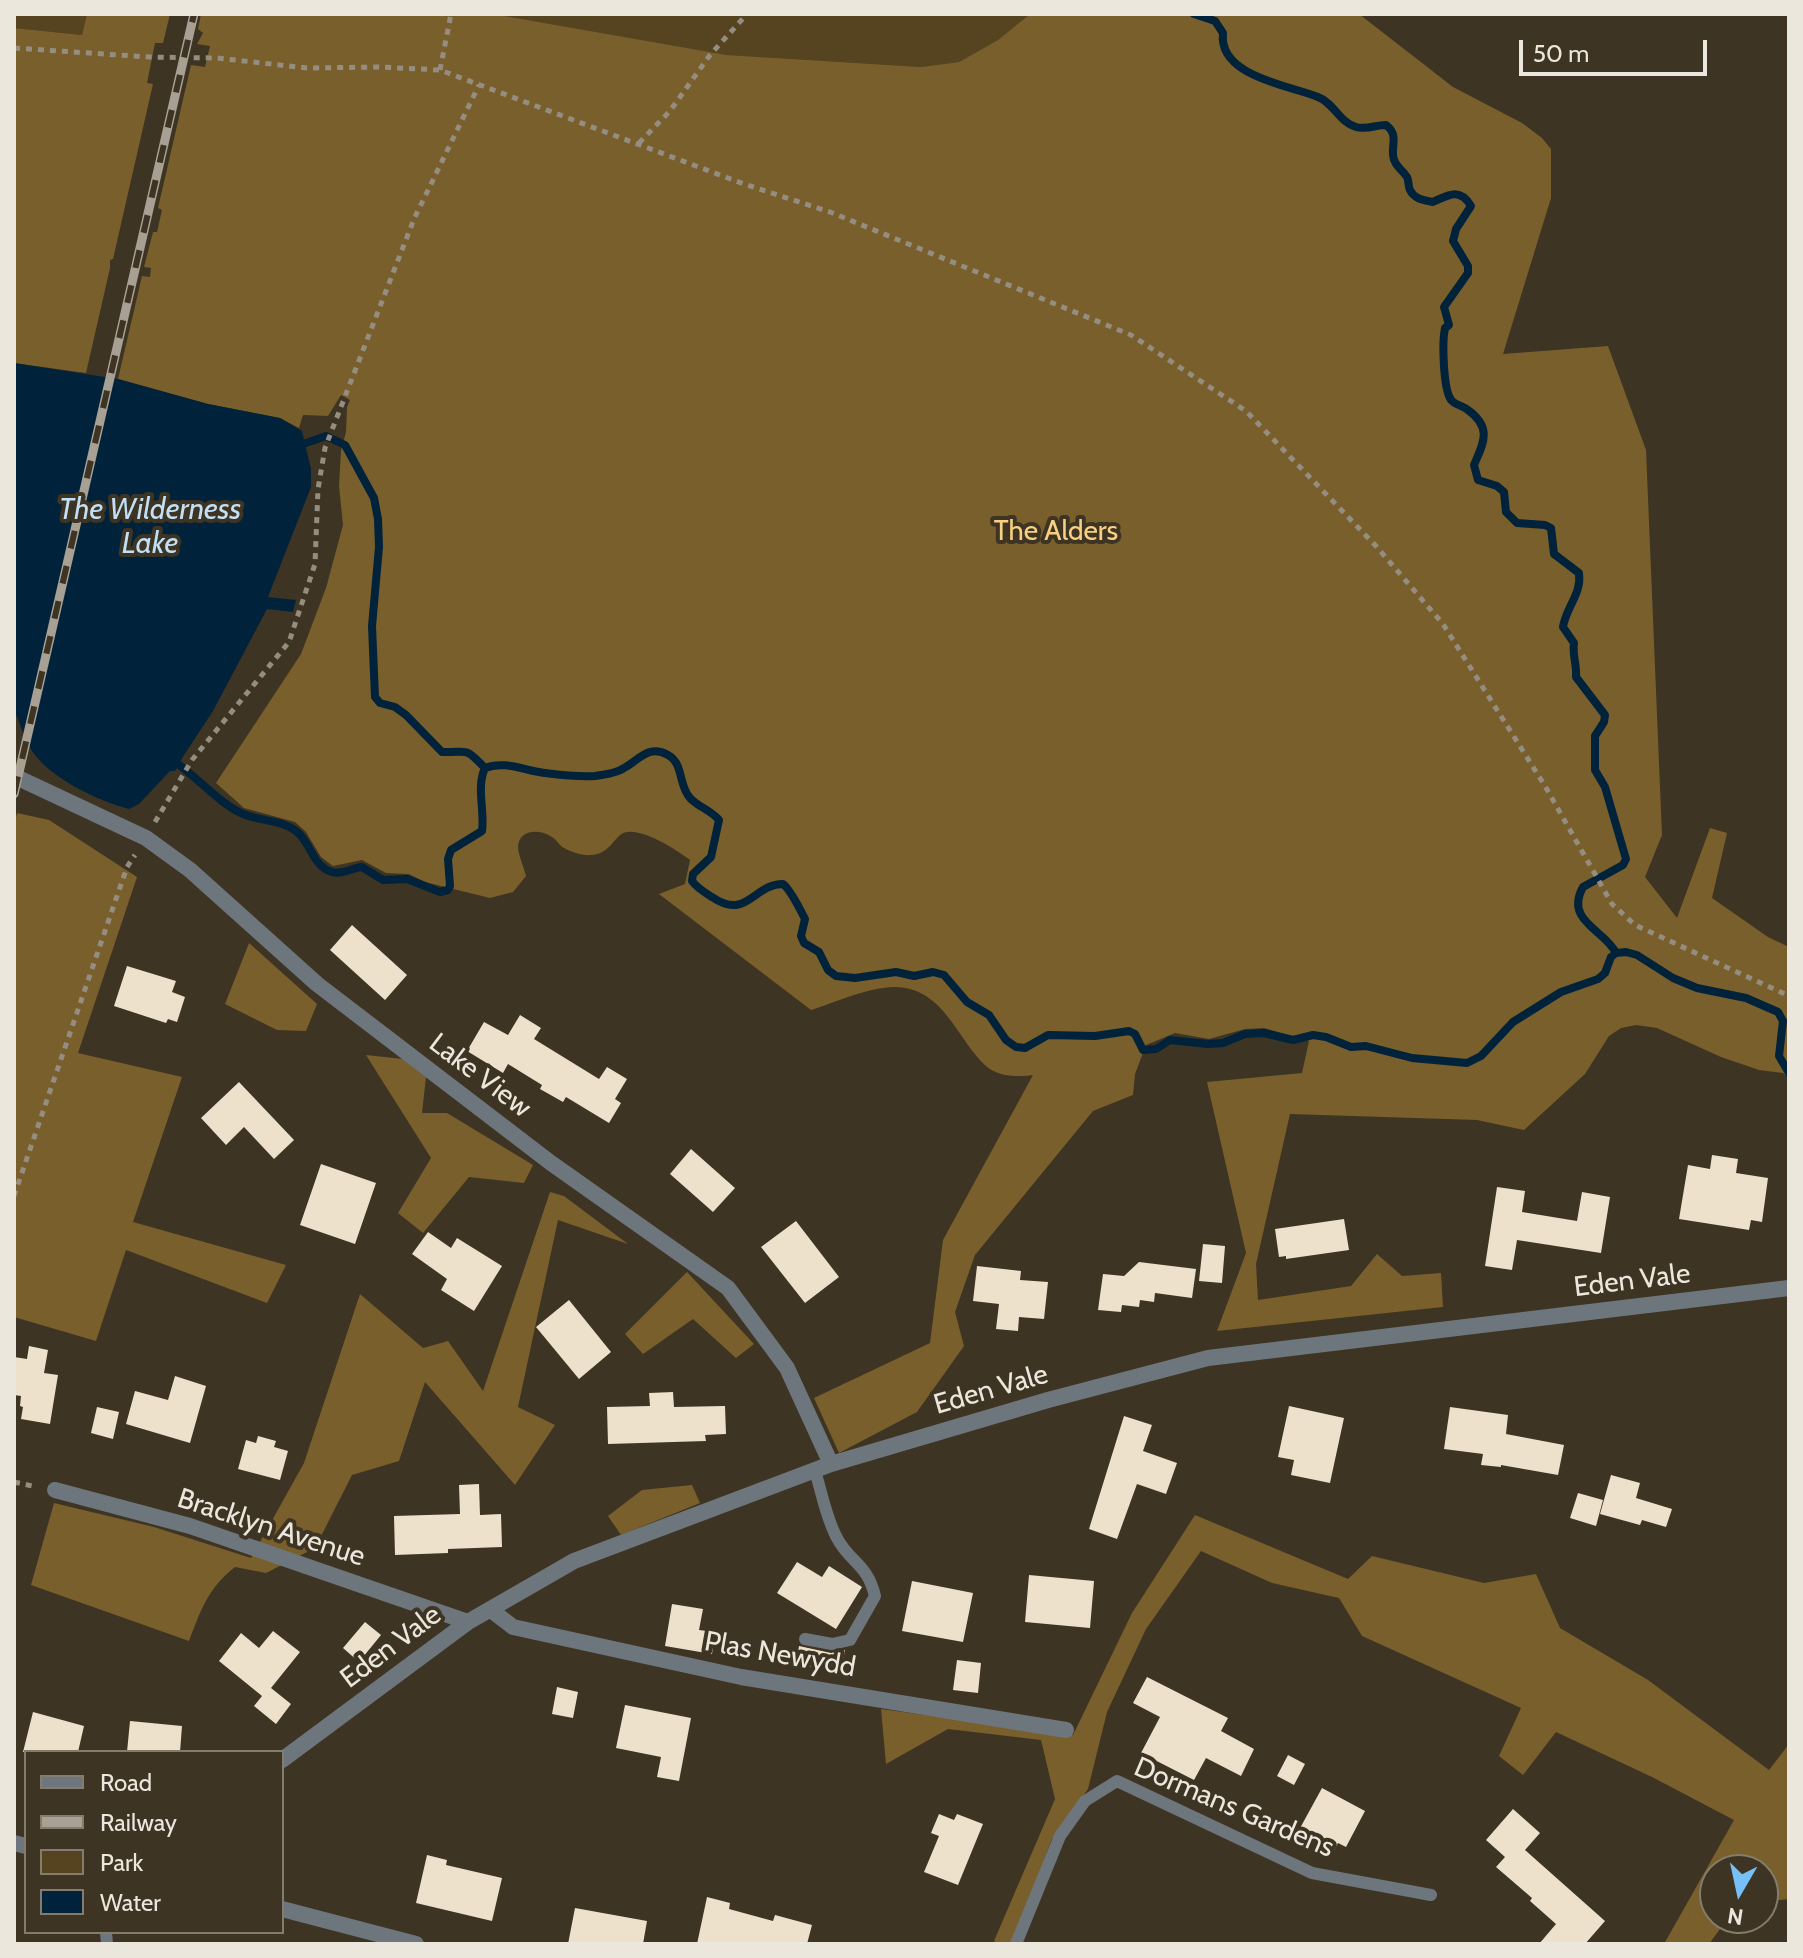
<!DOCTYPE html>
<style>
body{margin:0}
#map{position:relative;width:1803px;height:1958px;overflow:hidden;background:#3e3423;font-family:Cabin,sans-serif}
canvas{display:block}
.frame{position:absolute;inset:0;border:16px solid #ece7dc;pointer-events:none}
.legend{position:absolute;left:24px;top:1750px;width:260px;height:184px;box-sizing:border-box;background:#3e3423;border:2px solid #847c6d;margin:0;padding:10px 14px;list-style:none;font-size:24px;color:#ece7dc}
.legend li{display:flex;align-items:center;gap:16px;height:40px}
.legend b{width:40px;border:2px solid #847c6d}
.north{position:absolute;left:1699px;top:1854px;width:80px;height:80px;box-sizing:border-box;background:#3e3423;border:2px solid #847c6d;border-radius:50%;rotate:189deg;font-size:22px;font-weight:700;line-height:32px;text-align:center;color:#ece7dc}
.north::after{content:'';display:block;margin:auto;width:28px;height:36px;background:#76c0f7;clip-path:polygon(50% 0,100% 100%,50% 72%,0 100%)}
.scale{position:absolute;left:1519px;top:40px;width:188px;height:36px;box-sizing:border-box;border:4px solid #ece7dc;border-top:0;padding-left:10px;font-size:24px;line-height:28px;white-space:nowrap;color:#ece7dc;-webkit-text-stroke:6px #3e3423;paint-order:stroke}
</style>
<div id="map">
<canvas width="1803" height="1958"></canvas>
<div class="frame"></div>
<ul class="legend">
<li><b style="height:10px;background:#6e767d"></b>Road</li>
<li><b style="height:10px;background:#a7a093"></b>Railway</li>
<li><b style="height:22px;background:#564420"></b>Park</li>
<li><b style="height:22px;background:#00223a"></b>Water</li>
</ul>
<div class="north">N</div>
<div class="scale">50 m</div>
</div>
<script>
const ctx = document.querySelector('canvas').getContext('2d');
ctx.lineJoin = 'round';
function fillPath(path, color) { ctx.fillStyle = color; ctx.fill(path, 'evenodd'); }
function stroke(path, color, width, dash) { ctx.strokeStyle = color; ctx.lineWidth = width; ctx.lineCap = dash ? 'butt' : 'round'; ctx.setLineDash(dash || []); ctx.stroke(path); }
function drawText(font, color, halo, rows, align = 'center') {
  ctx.font = font + ' Cabin,sans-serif'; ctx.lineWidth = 8; ctx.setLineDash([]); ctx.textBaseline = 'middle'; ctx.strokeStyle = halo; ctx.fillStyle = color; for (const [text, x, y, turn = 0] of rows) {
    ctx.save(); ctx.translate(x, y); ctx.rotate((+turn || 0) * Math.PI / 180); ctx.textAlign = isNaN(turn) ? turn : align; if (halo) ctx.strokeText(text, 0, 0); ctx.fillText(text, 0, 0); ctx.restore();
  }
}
const green = new Path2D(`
 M 14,14 L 87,14 L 82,35 L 14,28 Z
 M 493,14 L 1030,14 L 998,40 L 959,62 L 921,67 L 727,55 Z`);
const forest = new Path2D(`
 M 87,14 L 170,14 L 163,43 L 155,43 L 147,83 L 153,84 L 113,259 L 110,260 L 110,268 L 86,373 L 14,363 L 14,28 L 82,35 Z
 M 201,14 L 493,14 L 727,55 L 921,67 L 959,62 L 998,40 L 1030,14 L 1359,14 L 1453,87 L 1522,123 L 1542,138 L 1551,149 L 1551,198 L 1503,354 L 1608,346 L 1646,450 L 1662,835 L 1645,877 L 1677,918 L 1710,828 L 1727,833 L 1712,898 L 1768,937 L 1789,947 L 1789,1078 L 1783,1073 L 1759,1070 L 1721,1057 L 1657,1028 L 1636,1025 L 1621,1028 L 1609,1036 L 1585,1074 L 1524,1130 L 1477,1120 L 1290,1114 L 1256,1264 L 1258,1300 L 1351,1286 L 1377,1254 L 1402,1276 L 1441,1273 L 1443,1307 L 1217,1331 L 1246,1253 L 1207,1082 L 1302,1073 L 1309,1041 L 1264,1028 L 1245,1029 L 1209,1039 L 1175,1033 L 1146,1045 L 1135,1074 L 1133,1095 L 1093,1111 L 975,1255 L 955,1312 L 964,1346 L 917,1412 L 839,1453 L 814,1398 L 930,1343 L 943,1240 L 1033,1075 C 1018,1077 998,1077 986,1066 C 956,1038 944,988 895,987 C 868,987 837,1002 811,1010 L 659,894 L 685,884 L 690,860 C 677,850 633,821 619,836 C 610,845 605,855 590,855 C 584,856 571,852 566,849 C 560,847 557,840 552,837 C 540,829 520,829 518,846 C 518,855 524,867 526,876 L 513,892 L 490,898 L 425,882 L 409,874 L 386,873 L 362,860 L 333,866 L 321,857 L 306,832 L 295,822 L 244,808 L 216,783 L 301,654 L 326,588 L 343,525 L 339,486 L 341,451 L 346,432 L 347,407 L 350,400 L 341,395 L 328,416 L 303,415 L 299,428 L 280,418 L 208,404 L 118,379 L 142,276 L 150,277 L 151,268 L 144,267 L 153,232 L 157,232 L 162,210 L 158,208 L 191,65 L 205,67 L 210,46 L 197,44 L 203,33 L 198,29 Z
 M 17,813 L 49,820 L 137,877 L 78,1053 L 182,1077 L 133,1222 L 286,1265 L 267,1303 L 126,1250 L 96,1341 L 14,1317 L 14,827 Z
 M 249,943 L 317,1004 L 306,1031 L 277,1030 L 225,1004 Z
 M 366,1055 L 403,1059 L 426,1077 L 422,1113 L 447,1113 L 533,1165 L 524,1183 L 469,1177 L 423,1233 L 398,1213 L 431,1158 Z
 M 550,1192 L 564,1196 L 628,1244 L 558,1220 L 518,1407 L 555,1425 L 515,1485 L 425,1382 L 399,1461 L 352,1475 L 315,1548 L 266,1573 L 235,1567 C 208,1588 201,1610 189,1641 L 31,1585 L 54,1503 L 154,1527 L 251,1558 L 304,1463 L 360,1294 L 423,1348 L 448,1341 L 483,1391 Z
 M 687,1272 L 754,1344 L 736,1358 L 693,1319 L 643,1354 L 625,1334 Z
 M 692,1485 L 700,1503 L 621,1535 L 608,1516 L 642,1490 Z
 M 1195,1515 L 1348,1579 L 1372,1556 L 1484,1583 L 1536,1574 L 1560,1628 L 1648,1680 L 1769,1770 L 1789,1744 L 1789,1899 L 1763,1902 L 1763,1870 L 1715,1870 L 1715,1918 L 1728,1918 L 1709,1944 L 1664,1944 L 1734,1820 L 1652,1777 L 1556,1732 L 1523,1775 L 1499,1756 L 1521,1708 L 1362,1636 L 1339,1598 L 1272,1583 L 1201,1551 L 1146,1629 L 1107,1712 L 1088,1789 L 1052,1839 L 1012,1944 L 999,1944 L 994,1941 L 1055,1799 L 1041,1740 L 948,1729 L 886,1764 L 881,1709 L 1073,1735 L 1132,1613 Z`);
const water = new Path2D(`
 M 14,363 L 118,379 L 208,404 L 280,418 L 302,431 L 311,469 L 311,487 L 268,597 L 296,600 L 293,612 L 267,609 L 213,711 L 184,755 L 175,771 L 170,771 L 139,804 L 129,809 C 98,801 50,778 32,751 C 24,738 20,723 14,710 Z`);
const stream = new Path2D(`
 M 1194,14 L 1215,21 L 1223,33 C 1218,76 1288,85 1318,97 C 1334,103 1339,122 1356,127 C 1367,130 1375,125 1386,125 C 1398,134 1392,143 1393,155 C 1394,166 1402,169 1407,177 C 1409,181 1408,186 1410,190 C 1414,199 1424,200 1433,202 C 1448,195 1460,187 1471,206 L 1456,229 L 1453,241 L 1468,266 L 1468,273 L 1444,307 L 1449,325 L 1445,328 C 1442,342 1443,392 1452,401 C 1456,405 1463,406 1468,410 C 1493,428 1483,444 1474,465 L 1478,480 L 1497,486 L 1504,492 L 1506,512 L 1517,523 L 1545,525 L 1551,528 L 1554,554 L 1579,573 C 1582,594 1566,607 1563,627 L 1574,643 C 1572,655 1577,664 1576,677 L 1605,715 L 1604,722 L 1595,736 L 1595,770 L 1605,787 L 1626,859 L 1623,865 L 1583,887 C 1564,921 1605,930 1616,953
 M 306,443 L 326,436 L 345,445 L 374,498 L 378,519 L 379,547 L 372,626 L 375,697 L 380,703 L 395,707 L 406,715 L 442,752 C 469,753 464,746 485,768
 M 179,765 C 200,780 219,803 243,814 C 260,821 282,820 296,831 C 311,842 312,866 332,872 C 342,875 352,868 362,867 L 383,880 L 407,879 L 440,892 L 448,890 L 450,886 L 448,859 L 451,850 L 482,831 C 485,811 476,787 485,768
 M 485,768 C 504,760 526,771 545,773 C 561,775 579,777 595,776 C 603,775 617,773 624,768 C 639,760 648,744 668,755 C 684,764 678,785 690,798 C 698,807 711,810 719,820 L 711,857 L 693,874 L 692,881 C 697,888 704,892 712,897 C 747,921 753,884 783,884 C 790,889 801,911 805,919 L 801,936 L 804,943 L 819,952 L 828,970 L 836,976 L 855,978 L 896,972 L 914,976 L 933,972 L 944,975 L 967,1002 L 989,1015 L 1006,1040 L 1016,1047 L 1025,1048 L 1048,1035 L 1095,1036 L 1129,1031 L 1135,1034 L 1143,1050 L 1156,1049 L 1170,1040 L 1208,1044 L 1223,1043 L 1245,1034 L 1264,1033 L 1293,1040 L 1313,1035 L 1326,1037 L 1351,1047 L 1366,1046 L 1412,1058 L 1467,1063 L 1481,1056 L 1513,1022 L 1561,992 L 1598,979 L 1605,973 L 1611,957 L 1616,953 L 1626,952 L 1637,955 L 1673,978 L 1697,988 L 1746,998 L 1778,1012 L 1783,1021 L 1779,1056 L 1789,1073`);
const building = new Path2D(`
 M 352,925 L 407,975 L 385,1000 L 330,950 Z
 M 127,966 L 176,981 L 172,992 L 185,997 L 177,1022 L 168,1019 L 166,1023 L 114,1006 Z
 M 520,1015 L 541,1028 L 534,1039 L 599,1079 L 607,1067 L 627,1079 L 615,1099 L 621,1103 L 609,1123 L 566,1097 L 563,1102 L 540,1089 L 542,1085 L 508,1064 L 503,1073 L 467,1051 L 484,1022 L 508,1035 Z
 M 239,1082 L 294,1140 L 274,1159 L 244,1127 L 226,1145 L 201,1118 Z
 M 691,1149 L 735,1188 L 713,1212 L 670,1174 Z
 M 1712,1155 L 1738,1159 L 1736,1173 L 1768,1178 L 1762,1222 L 1751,1220 L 1749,1230 L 1679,1219 L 1688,1165 L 1710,1169 Z
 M 321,1164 L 376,1183 L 355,1244 L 300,1225 Z
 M 1497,1187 L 1525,1191 L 1522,1212 L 1577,1221 L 1582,1192 L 1610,1197 L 1601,1253 L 1517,1240 L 1512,1270 L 1485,1266 Z
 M 1344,1219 L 1349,1250 L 1286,1259 L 1286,1256 L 1279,1257 L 1275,1229 Z
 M 796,1221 L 839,1277 L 805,1303 L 761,1247 Z
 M 428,1232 L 451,1248 L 457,1238 L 502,1266 L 474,1311 L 441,1290 L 447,1279 L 412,1254 Z
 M 1203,1244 L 1225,1246 L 1222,1283 L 1199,1281 Z
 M 1139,1262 L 1196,1269 L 1192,1298 L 1155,1293 L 1154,1302 L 1140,1300 L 1139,1307 L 1122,1305 L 1121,1312 L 1098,1310 L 1103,1274 L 1124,1276 Z
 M 977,1266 L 1021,1271 L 1020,1280 L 1048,1282 L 1044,1319 L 1019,1317 L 1018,1331 L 996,1329 L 999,1304 L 973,1301 Z
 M 569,1300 L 611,1352 L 579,1379 L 536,1327 Z
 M 29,1346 L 48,1350 L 44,1373 L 58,1375 L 50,1424 L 21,1419 L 23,1407 L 20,1406 L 21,1396 L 14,1395 L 14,1357 L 27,1359 Z
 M 175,1376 L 206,1386 L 190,1443 L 126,1424 L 135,1391 L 168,1400 Z
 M 673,1392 L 674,1407 L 725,1406 L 726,1434 L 705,1435 L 706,1441 L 608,1444 L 607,1407 L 650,1406 L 649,1393 Z
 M 1289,1406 L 1344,1418 L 1330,1483 L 1291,1475 L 1294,1460 L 1278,1457 Z
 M 97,1407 L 119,1412 L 113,1439 L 91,1433 Z
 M 1450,1407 L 1508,1415 L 1506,1434 L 1564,1445 L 1558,1475 L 1501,1465 L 1501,1467 L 1481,1465 L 1483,1454 L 1444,1449 Z
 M 1124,1416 L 1152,1425 L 1143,1451 L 1177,1463 L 1166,1494 L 1137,1484 L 1117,1539 L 1089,1529 Z
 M 258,1436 L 276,1441 L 274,1447 L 288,1451 L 280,1480 L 238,1469 L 246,1440 L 256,1443 Z
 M 1611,1475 L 1640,1483 L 1636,1498 L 1672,1509 L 1666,1527 L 1642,1520 L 1640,1525 L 1600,1514 Z
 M 479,1484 L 480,1515 L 501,1514 L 502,1547 L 448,1549 L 448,1553 L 395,1555 L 394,1516 L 460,1514 L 459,1485 Z
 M 1578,1493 L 1603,1500 L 1596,1526 L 1570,1518 Z
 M 797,1562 L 822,1577 L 829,1566 L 862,1587 L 836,1629 L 777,1593 Z
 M 1029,1575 L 1094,1581 L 1090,1628 L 1025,1622 Z
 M 912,1581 L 973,1593 L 963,1642 L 902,1631 Z
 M 672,1604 L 703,1609 L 699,1630 L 715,1632 L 712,1654 L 665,1646 Z
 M 365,1622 L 381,1635 L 359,1662 L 343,1648 Z
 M 273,1631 L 300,1652 L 271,1688 L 291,1704 L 276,1724 L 254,1706 L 262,1696 L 219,1661 L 241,1633 L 259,1648 Z
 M 799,1646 L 831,1653 L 845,1650 L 841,1672 L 796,1664 Z
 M 957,1660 L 981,1663 L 978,1693 L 953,1690 Z
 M 1147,1677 L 1228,1718 L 1221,1731 L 1254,1749 L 1241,1776 L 1206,1758 L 1194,1780 L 1141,1753 L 1160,1717 L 1133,1703 Z
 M 557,1687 L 578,1692 L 573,1718 L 552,1714 Z
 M 625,1705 L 691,1718 L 679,1781 L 657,1777 L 661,1757 L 616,1748 Z
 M 33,1712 L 84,1726 L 78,1752 L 23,1752 Z
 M 130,1721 L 182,1726 L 180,1752 L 127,1752 Z
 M 1288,1755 L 1305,1764 L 1294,1785 L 1277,1776 Z
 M 1322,1788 L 1365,1811 L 1346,1847 L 1338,1843 L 1332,1854 L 1304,1839 L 1306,1834 L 1299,1830 Z
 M 1513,1809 L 1540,1833 L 1525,1850 L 1605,1921 L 1585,1944 L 1539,1944 L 1556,1924 L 1530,1901 L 1532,1898 L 1496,1867 L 1505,1857 L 1486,1840 Z
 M 939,1814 L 954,1820 L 957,1814 L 983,1824 L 958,1885 L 924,1872 L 939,1836 L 931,1833 Z
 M 427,1855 L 447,1860 L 446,1865 L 502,1878 L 492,1921 L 416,1903 Z
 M 707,1897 L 730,1903 L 729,1909 L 773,1921 L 775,1915 L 812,1925 L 807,1944 L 697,1944 Z
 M 575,1908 L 647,1921 L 643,1944 L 568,1944 Z`);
const path = new Path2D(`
 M 14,48 L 149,57 L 217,58 L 307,68 L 379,67 L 440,70 L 744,184 L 830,212 L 1131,335 L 1246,411 L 1376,546 L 1443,624 L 1545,786 L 1612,904 L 1635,925 L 1789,996
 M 440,70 L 451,14
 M 639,143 L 670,111 L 710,55 L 747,14
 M 155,822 L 192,760 L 289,642 L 315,564 L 318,489 L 325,448 L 414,219 L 479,85
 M 14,1196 L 127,867 L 135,855
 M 14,1482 L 37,1487`);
const service = new Path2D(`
 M 805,1639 L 832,1644 L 850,1640 L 875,1596 C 867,1563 850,1563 837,1538 C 826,1518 822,1493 815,1471
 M 106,1932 L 107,1944
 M 1016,1944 L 1060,1836 L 1085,1801 L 1117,1781 L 1312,1873 L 1431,1895`);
const minor = new Path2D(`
 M 14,776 L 146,838 L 190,870 L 317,984 L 551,1163 L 728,1288 L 787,1368 L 831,1464
 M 55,1490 L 190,1526 L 468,1622
 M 491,1610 L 513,1627 L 741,1677 L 1066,1730
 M 282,1760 L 468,1622 L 574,1561 L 831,1464 L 1048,1400 L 1208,1358 L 1789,1288
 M 14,1843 L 26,1846
 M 282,1909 L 416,1944`);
const rail = new Path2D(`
 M 14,794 L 194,14`);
const parkNames = [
 ["The Alders",1056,532]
];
const streetNames = [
 ["Lake View",480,1076,37],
 ["Eden Vale",1632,1281,-7],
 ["Eden Vale",991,1390,-16],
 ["Bracklyn Avenue",271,1528,18],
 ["Eden Vale",391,1647,-37],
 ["Plas Newydd",780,1655,10],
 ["Dormans Gardens",1234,1808,23]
];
const waterNames = [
 ["The Wilderness",150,510],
 ["Lake",150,544]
];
fillPath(green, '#564420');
fillPath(forest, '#795f2c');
fillPath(water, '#00223a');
stroke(stream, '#00223a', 8);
fillPath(building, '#ede1cc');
stroke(path, '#958e80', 5, [6, 6]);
stroke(service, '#6e767d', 12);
stroke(minor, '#6e767d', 16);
stroke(rail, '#a7a093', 9);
stroke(rail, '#3e3423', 6, [18]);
drawText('28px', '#f9d082', '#3e3423', parkNames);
drawText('28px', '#ece7dc', '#3e3423', streetNames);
drawText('italic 30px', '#c3dff5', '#3e3423', waterNames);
</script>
